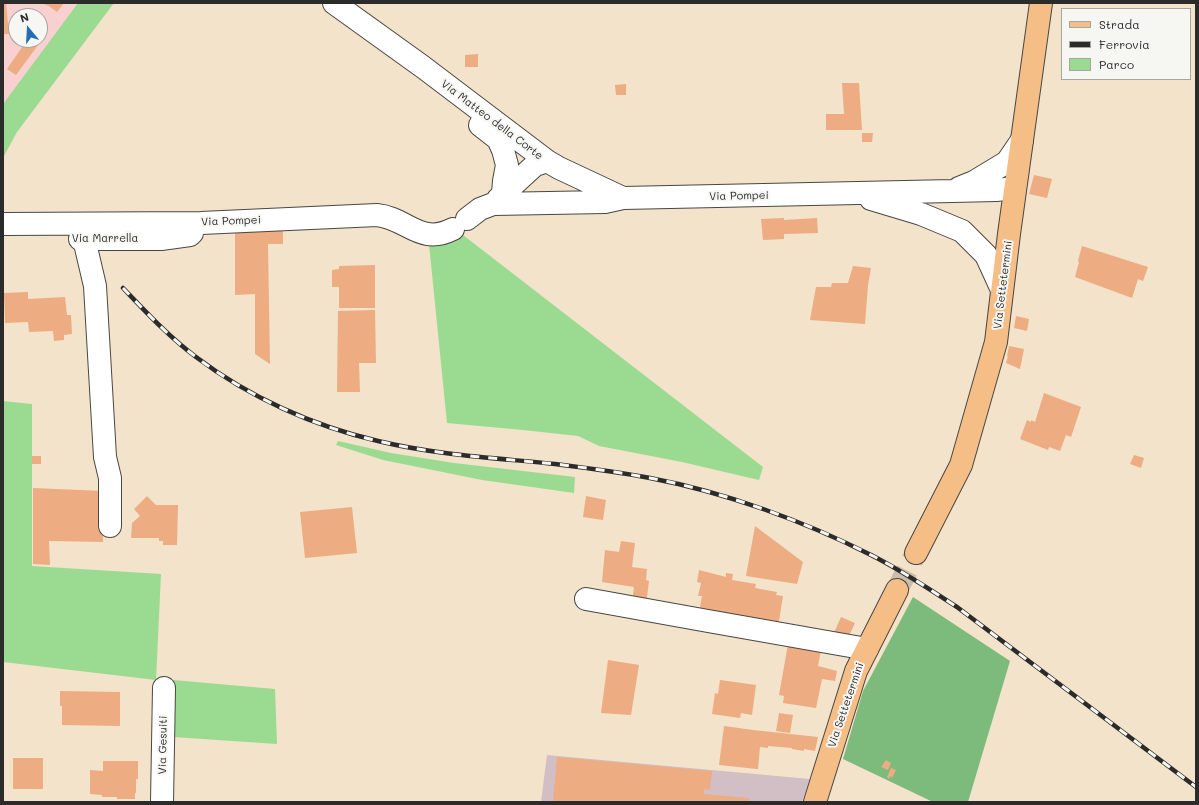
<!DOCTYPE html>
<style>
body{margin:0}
#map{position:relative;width:1199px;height:805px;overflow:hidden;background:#f2e3ca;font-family:Mali,sans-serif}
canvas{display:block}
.frame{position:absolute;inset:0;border:4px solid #2b2b2b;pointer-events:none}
.legend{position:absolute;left:1061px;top:8px;width:130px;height:72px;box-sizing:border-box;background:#f6f6f2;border:1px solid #a5a5a2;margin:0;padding:5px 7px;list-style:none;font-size:12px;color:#2b2b2b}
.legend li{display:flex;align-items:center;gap:8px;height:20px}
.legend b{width:20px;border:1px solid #a5a5a2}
.north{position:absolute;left:8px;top:8px;width:40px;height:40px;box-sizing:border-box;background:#f6f6f2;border:1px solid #a5a5a2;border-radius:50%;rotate:342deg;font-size:11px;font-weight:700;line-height:16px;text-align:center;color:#2b2b2b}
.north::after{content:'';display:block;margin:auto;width:14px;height:18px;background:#1f6fb2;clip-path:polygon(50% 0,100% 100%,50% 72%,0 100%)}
</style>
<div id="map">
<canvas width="1199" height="805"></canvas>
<div class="frame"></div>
<ul class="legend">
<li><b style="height:5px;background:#f6be87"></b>Strada</li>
<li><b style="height:5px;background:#2b2b2b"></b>Ferrovia</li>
<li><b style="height:11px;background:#9bdb91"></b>Parco</li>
</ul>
<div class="north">N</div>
</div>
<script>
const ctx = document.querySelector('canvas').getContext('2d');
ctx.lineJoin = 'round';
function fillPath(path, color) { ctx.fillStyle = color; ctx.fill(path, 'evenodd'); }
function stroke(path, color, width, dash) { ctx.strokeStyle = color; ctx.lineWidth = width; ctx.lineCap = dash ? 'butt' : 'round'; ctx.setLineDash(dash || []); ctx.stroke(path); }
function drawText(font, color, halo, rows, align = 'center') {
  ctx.font = font + ' Mali,sans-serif'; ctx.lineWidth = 4; ctx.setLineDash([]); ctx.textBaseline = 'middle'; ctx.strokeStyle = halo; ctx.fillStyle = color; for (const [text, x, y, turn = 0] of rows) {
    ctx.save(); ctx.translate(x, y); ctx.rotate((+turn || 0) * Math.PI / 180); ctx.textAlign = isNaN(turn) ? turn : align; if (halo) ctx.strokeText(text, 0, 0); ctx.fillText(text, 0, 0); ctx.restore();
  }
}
const built = new Path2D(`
 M 3,3 L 78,3 L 3,104 ZM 16,16 L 40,16 L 40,40 L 16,40 Z`);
const industrial = new Path2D(`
 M 547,755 L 810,779 L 802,802 L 541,802 Z`);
const green = new Path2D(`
 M 78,3 L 114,3 L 17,132 L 3,158 L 3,104 Z
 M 463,235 L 763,467 L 759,480 L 682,462 L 599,446 L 578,436 L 523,430 L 447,423 L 429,244 L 442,243 Z
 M 3,401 L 32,404 L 32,566 L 161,574 L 156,680 L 3,662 Z
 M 338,441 L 391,453 L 454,463 L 575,477 L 574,493 L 482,480 L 383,460 L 336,445 Z
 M 173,680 L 275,689 L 277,744 L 173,737 Z`);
const forest = new Path2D(`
 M 913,597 L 1010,661 L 968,802 L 933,802 L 843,759 L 863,691 Z`);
const building = new Path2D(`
 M 3,3 L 6,3 L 9,34 L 3,34 Z
 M 41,3 L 64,3 L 57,12 L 49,6 Z
 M 40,34 L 44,37 L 16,75 L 7,69 L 27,40 L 40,40 Z
 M 478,54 L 478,67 L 465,67 L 465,55 Z
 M 842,83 L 859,83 L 862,130 L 826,130 L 826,114 L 844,114 Z
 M 626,84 L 626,95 L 616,95 L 615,85 Z
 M 862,133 L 873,133 L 872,142 L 862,142 Z
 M 1034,175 L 1052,179 L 1047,198 L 1029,194 Z
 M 784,218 L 784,220 L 817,218 L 818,233 L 784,234 L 784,239 L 763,240 L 761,219 Z
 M 283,229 L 283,244 L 268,244 L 270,364 L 255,354 L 255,294 L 235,295 L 235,231 Z
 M 1082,246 L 1148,267 L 1143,281 L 1138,279 L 1132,298 L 1075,277 L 1079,262 L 1078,261 Z
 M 375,265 L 375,308 L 339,308 L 339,287 L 332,287 L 332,270 L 339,269 L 339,266 Z
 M 853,266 L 871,268 L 868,285 L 865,324 L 810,320 L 816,287 L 831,287 L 832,283 L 848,283 Z
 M 28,292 L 28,299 L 65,297 L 67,315 L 71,315 L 72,334 L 64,335 L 64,340 L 54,341 L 53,331 L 29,332 L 28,322 L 5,323 L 4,293 Z
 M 375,310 L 376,363 L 359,363 L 360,392 L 337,392 L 338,311 Z
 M 1016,316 L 1029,319 L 1027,331 L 1014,328 Z
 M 1009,346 L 1024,349 L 1020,369 L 1006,363 L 1008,356 L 1007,356 Z
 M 1044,393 L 1081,407 L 1071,437 L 1066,435 L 1060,451 L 1049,447 L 1048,450 L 1020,439 L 1027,420 L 1031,422 L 1031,420 L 1035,422 Z
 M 1134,455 L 1144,458 L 1141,468 L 1130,464 Z
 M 32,456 L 41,456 L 41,464 L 32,464 Z
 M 33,488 L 104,491 L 103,542 L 49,541 L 50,565 L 33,564 Z
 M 147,496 L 156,505 L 178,505 L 177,545 L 163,545 L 163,541 L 159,541 L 159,538 L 131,538 L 132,523 L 140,516 L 134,509 Z
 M 586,496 L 606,500 L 603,520 L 583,517 Z
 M 352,507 L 357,553 L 305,558 L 300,512 Z
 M 755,526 L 803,562 L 797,584 L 746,576 Z
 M 621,541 L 635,543 L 632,567 L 647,569 L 646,580 L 649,581 L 646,605 L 632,602 L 634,587 L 602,582 L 605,550 L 619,552 Z
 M 699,570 L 726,577 L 726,573 L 733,574 L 732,580 L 756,584 L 755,588 L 777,592 L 776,595 L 783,596 L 778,627 L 699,613 L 702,596 L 698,596 L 701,583 L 697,582 Z
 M 841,617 L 855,623 L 848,638 L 833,635 Z
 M 788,644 L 821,650 L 818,666 L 837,671 L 835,681 L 822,679 L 816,708 L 783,703 L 784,696 L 779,695 Z
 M 608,660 L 639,665 L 631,715 L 601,713 Z
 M 720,680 L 756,685 L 752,715 L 741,713 L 740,718 L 712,714 L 715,693 L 718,694 Z
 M 60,691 L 120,692 L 120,726 L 62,725 L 62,706 L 60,706 Z
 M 779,713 L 793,715 L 790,733 L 776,731 Z
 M 724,726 L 753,730 L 818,737 L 815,751 L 804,749 L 804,751 L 792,749 L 792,748 L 768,746 L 768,748 L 760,747 L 758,769 L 757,769 L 719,765 Z
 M 557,757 L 712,771 L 710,790 L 704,789 L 704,794 L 749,798 L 749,802 L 553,802 Z
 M 13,758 L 43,758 L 43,789 L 13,789 Z
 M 886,760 L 891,763 L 888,770 L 881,767 Z
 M 103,761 L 138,761 L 138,779 L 136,779 L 136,793 L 135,793 L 135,799 L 117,799 L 117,797 L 102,797 L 102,795 L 90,794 L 90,770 L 103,771 Z
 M 891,768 L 896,770 L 892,778 L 890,776 L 889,779 L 887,777 Z`);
const majorTunnel = new Path2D(`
 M 897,590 L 916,553`);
const minor = new Path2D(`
 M 334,3 L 423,67 L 547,161 L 559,168 L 623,198
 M 480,125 L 498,139 L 503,150 L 507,165 L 504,181 L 503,193
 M 959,188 L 974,182 L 1007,162 L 1022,140
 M 498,199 L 535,165 L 547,161
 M 871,199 L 921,214 L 962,231 L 986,255 L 1002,290
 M 467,219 L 480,209 L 493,204 L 605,202 L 623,198 L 952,191 L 996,190 L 1015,188
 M 3,224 L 201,223 L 377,215 C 407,218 420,246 453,229
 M 80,239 L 161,239 L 190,235 L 192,233
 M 84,239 L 95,286 L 105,457 L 110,478 L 110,526
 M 586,599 L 708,621 L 867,649
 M 162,802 L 164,688`);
const major = new Path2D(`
 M 916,553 L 961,465 L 996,342 L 1009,234 L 1041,3
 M 815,802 L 856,671 L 897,590`);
const rail = new Path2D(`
 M 123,288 C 146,312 169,337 196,357 C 249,397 313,426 378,441 C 436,455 496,458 555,464 C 587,468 619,472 650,478 C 724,492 804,521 871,555 C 901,570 929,589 957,607 L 1196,787`);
const streetNames = [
 ["Via Matteo della Corte",492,120,37],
 ["Via Pompei",739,196,-1],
 ["Via Pompei",231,221,-2],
 ["Via Marrella",105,239],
 ["Via Settetermini",1003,285,-83],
 ["Via Settetermini",846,705,-71],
 ["Via Gesuiti",163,745,-89]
];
fillPath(built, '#f7d0cf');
fillPath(industrial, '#d2bec5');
fillPath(green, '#9bdb91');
fillPath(forest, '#7cbb7b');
fillPath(building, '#edac82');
stroke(majorTunnel, '#cabeaa', 22, [22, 11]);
stroke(minor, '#494743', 24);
stroke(major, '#494743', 24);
stroke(minor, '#fff', 22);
stroke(major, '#f6be87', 22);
stroke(rail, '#2b2b2b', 4.5);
stroke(rail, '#f6f6f2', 3, [9]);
drawText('11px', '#2b2b2b', '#f6f6f2', streetNames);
</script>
